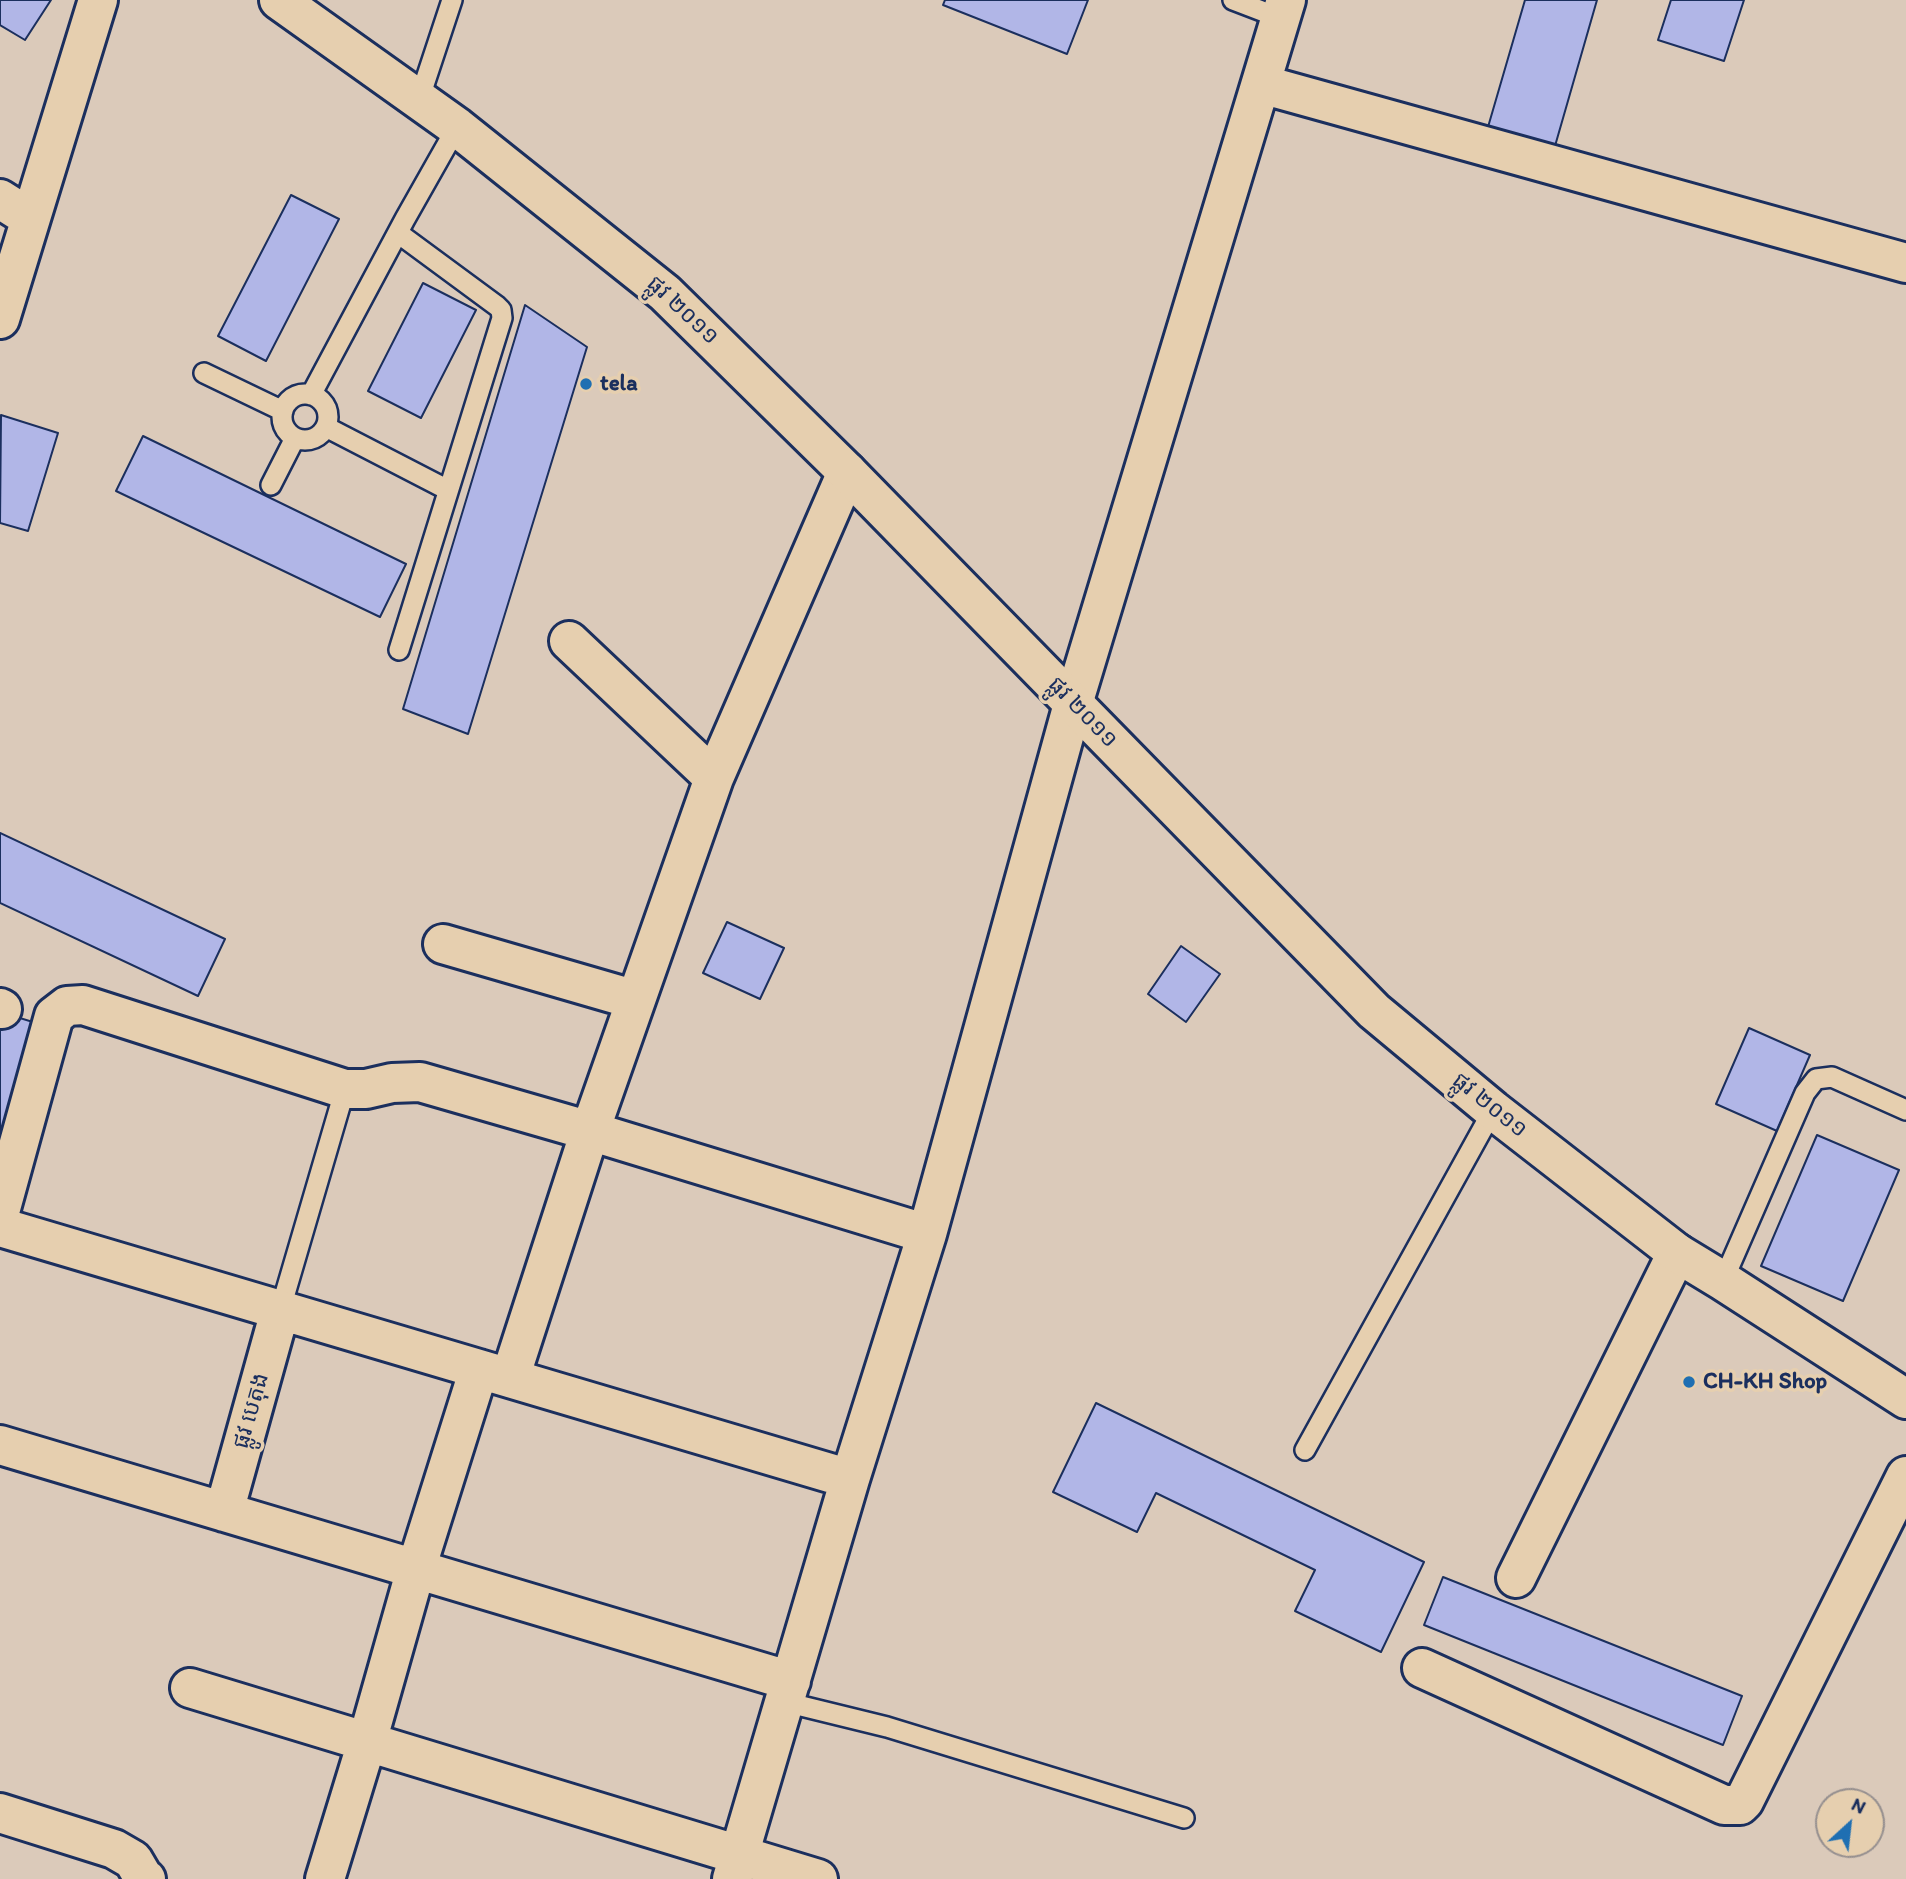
<!DOCTYPE html>
<meta charset="utf-8">
<style>
body{margin:0}
#map{position:relative;width:1906px;height:1879px;overflow:hidden;background:#dbcaba;font-family:Itim,sans-serif}
canvas{display:block}
.north{position:absolute;left:1815px;top:1788px;width:70px;height:70px;box-sizing:border-box;background:#e6cfaf;border:2px solid #958f8f;border-radius:50%;rotate:27deg;font-size:19px;font-weight:700;line-height:28px;text-align:center;color:#1b2f5e}
.north::after{content:'';display:block;margin:auto;width:24px;height:32px;background:#1f6fb2;clip-path:polygon(50% 0,100% 100%,50% 72%,0 100%)}
</style>
<div id="map">
<canvas width="1906" height="1879"></canvas>
<div class="north">N</div>
</div>
<script>
const ctx = document.querySelector('canvas').getContext('2d');
ctx.lineJoin = 'round';
function fillPath(path, color) { ctx.fillStyle = color; ctx.fill(path, 'evenodd'); }
function stroke(path, color, width, dash) { ctx.strokeStyle = color; ctx.lineWidth = width; ctx.lineCap = dash ? 'butt' : 'round'; ctx.setLineDash(dash || []); ctx.stroke(path); }
function drawText(font, color, halo, rows, align = 'center') {
  ctx.font = font + ' Itim,"Noto Sans Khmer",sans-serif'; ctx.lineWidth = 7; ctx.setLineDash([]); ctx.textBaseline = 'middle'; ctx.strokeStyle = halo; ctx.fillStyle = color; for (const [text, x, y, turn = 0] of rows) {
    ctx.save(); ctx.translate(x, y); ctx.rotate((+turn || 0) * Math.PI / 180); ctx.textAlign = isNaN(turn) ? turn : align; if (halo) ctx.strokeText(text, 0, 0); ctx.fillText(text, 0, 0); ctx.restore();
  }
}
const building = new Path2D(`
 M 0,0 L 51,0 L 25,40 L 0,25 Z
 M 945,0 L 1088,0 L 1067,54 L 943,5 Z
 M 1525,0 L 1597,0 L 1555,146 L 1488,127 Z
 M 1671,0 L 1744,0 L 1724,61 L 1658,40 Z
 M 291,195 L 339,219 L 266,361 L 218,336 Z
 M 423,283 L 476,310 L 421,418 L 368,391 Z
 M 525,305 L 587,347 L 468,734 L 403,709 Z
 M 1,415 L 58,433 L 28,531 L 0,523 Z
 M 143,436 L 406,564 L 380,617 L 116,491 Z
 M 0,833 L 225,939 L 198,996 L 0,903 Z
 M 727,922 L 784,948 L 760,999 L 703,973 Z
 M 1181,946 L 1220,974 L 1186,1022 L 1148,994 Z
 M 0,1012 L 46,1026 L 0,1181 Z
 M 1749,1028 L 1810,1055 L 1777,1131 L 1716,1104 Z
 M 1817,1135 L 1899,1170 L 1843,1301 L 1761,1266 Z
 M 1096,1403 L 1424,1562 L 1381,1652 L 1295,1611 L 1315,1570 L 1156,1493 L 1137,1532 L 1053,1492 Z
 M 1443,1577 L 1742,1696 L 1723,1745 L 1424,1625 Z`);
const lane = new Path2D(`
 M 1233,0 L 1280,18
 M 419,100 L 452,0
 M 398,233 L 497,306 L 501,310 L 502,318 L 399,650
 M 204,373 L 283,411
 M282 417a23 23 0 1 1 46 0a23 23 0 1 1-46 0Z
 M 311,395 L 405,219 L 457,127
 M 326,427 L 448,490
 M 271,485 L 295,438
 M 1723,1281 L 1805,1093 L 1816,1079 L 1832,1077 L 1906,1110
 M 280,1311 L 345,1089
 M 1305,1450 L 1493,1110
 M 785,1702 L 887,1727 L 1184,1818`);
const street = new Path2D(`
 M 1261,84 L 1906,263
 M 0,199 L 30,218
 M 0,319 L 98,0
 M 569,641 L 714,778
 M 443,944 L 636,1000
 M 0,1008 L 2,1009
 M 0,1212 L 54,1016 L 67,1006 L 83,1005 L 345,1089 L 366,1089 L 392,1083 L 420,1082 L 590,1131 L 927,1234
 M 0,1227 L 850,1479
 M 510,1378 L 590,1131 L 714,778 L 847,472
 M 0,1445 L 791,1681
 M 224,1512 L 280,1311
 M 1516,1578 L 1677,1253
 M 1422,1668 L 1724,1805 L 1740,1805 L 1744,1801 L 1906,1476
 M 190,1688 L 818,1879
 M 0,1813 L 114,1849 L 133,1860 L 143,1877 L 146,1879
 M 325,1879 L 367,1742 L 416,1569 L 479,1369
 M 732,1879 L 850,1479 L 927,1234 L 1073,704 L 1286,0`);
const secondary = new Path2D(`
 M 279,0 L 457,127 L 665,293 L 847,472 L 1374,1011 L 1493,1110 L 1677,1253 L 1723,1281 L 1906,1399`);
const markers = [
 [586,384,7,"#1f6fb2"],
 [1689,1382,7,"#1f6fb2"]
];
const streetNames = [
 ["ផ្លូវ ២០១១",682,311,43],
 ["ផ្លូវ ២០១១",1082,713,46],
 ["ផ្លូវ ២០១១",1489,1106,39],
 ["ផ្លូវ បេតុង",252,1411,-74]
];
const poiNames = [
 ["tela",600,384],
 ["CH-KH Shop",1703,1382]
];
fillPath(building, '#b1b6e7');
stroke(building, '#1b2f5e', 2);
stroke(lane, '#1b2f5e', 24);
stroke(street, '#1b2f5e', 44);
stroke(secondary, '#1b2f5e', 44);
stroke(lane, '#e6cfaf', 19);
stroke(street, '#e6cfaf', 38);
stroke(secondary, '#e6cfaf', 38);
for (const [x, y, r, color] of markers) { const dot = new Path2D(); dot.arc(x, y, r, 0, 2 * Math.PI); ctx.fillStyle = color; ctx.fill(dot); stroke(dot, '#e6cfaf', 2.5); }
drawText('23px', '#1b2f5e', '#e6cfaf', streetNames);
drawText('bold 23px', '#1b2f5e', '#e6cfaf', poiNames, 'left');
</script>
